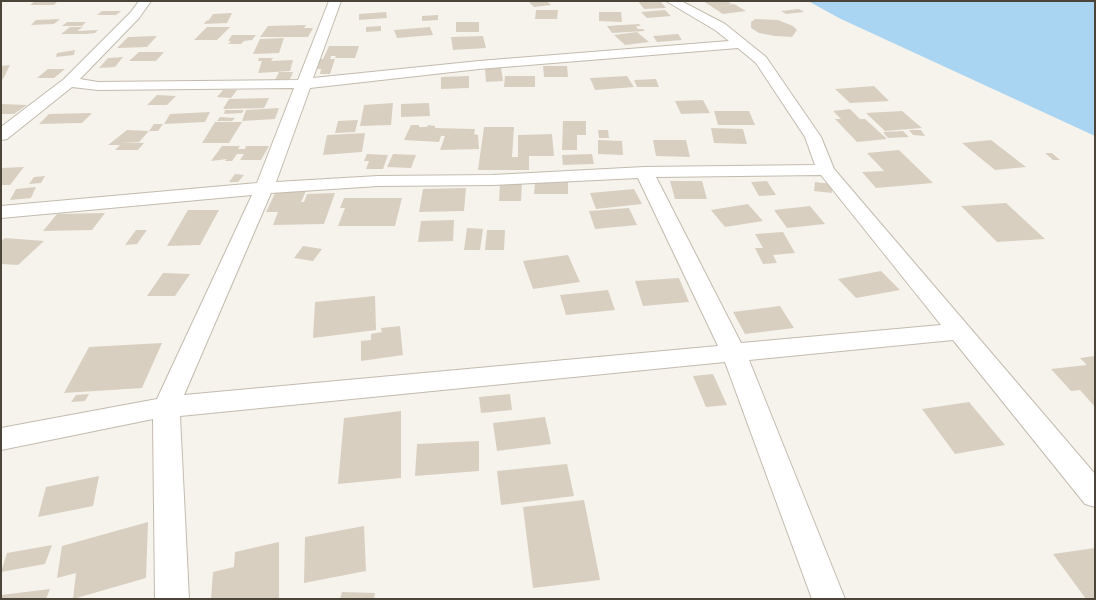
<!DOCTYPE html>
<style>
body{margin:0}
#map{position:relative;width:1096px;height:600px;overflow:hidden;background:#f6f3ec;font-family:Barlow,sans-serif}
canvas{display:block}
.frame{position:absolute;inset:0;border:2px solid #4b4439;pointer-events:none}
</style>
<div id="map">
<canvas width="1096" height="600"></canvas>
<div class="frame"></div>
</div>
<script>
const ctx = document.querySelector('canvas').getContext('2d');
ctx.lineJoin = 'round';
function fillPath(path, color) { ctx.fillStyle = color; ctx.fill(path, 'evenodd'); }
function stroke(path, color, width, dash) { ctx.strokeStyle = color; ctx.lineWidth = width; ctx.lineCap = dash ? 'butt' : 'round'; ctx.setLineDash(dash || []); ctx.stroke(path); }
const water = new Path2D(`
 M 808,1 L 1095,1 L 1095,136 L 841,19 Z`);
const building = new Path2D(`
 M 35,1 L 58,1 L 54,5 L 30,5 Z
 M 528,1 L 547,1 L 551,5 L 534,7 Z
 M 638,1 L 660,1 L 666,8 L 644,9 Z
 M 703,1 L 727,1 L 732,4 L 716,7 L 734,4 L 746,11 L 723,14 Z
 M 799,9 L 804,12 L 786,14 L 781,11 Z
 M 536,10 L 558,10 L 557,19 L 535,19 Z
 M 665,10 L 671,16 L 647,18 L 641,12 Z
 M 102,11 L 121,11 L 116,15 L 97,15 Z
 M 386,12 L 387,18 L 359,20 L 359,14 Z
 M 599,12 L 621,12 L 622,22 L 599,21 Z
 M 232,13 L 227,23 L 204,24 L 206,21 L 209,20 L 213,14 Z
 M 438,15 L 438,20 L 422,21 L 422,16 Z
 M 60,19 L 54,24 L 31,25 L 36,20 Z
 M 755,19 L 778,20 L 793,26 L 797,30 L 792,37 L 775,36 L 759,33 L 751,28 L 751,22 Z
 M 67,22 L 86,22 L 82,26 L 62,26 Z
 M 456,22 L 479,22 L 479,32 L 456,32 Z
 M 639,24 L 641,26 L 636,26 L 638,29 L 643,29 L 645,31 L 612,33 L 607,26 Z
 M 306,25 L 304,28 L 313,28 L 308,37 L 260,37 L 268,26 Z
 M 381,26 L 381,31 L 366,32 L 366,27 Z
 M 70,27 L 83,27 L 77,31 L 98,30 L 95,33 L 86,34 L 61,34 Z
 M 207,27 L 230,27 L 217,40 L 194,40 Z
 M 430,27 L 433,35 L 397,38 L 394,30 Z
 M 637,32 L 649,42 L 625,45 L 614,35 Z
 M 678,34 L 682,40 L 657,42 L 653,36 Z
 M 232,35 L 256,35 L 252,40 L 244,41 L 241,44 L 228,44 L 231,41 L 228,41 Z
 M 157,36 L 147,47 L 117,48 L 128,37 Z
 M 483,36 L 486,48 L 453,50 L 451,37 Z
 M 284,38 L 279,53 L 253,54 L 260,39 Z
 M 329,46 L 359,46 L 355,58 L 335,58 L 336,56 L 331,56 L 330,59 L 335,59 L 330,74 L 320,74 L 321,69 L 315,69 L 318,59 L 323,59 Z
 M 75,50 L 74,55 L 56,57 L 57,53 Z
 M 139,52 L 164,52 L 156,61 L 129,61 Z
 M 123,57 L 115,67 L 99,68 L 108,58 Z
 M 259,58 L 273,58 L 271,61 L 293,60 L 290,71 L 258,73 L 262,61 L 258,61 Z
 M 10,65 L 3,79 L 1,80 L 1,66 Z
 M 543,66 L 567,66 L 568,77 L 544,77 Z
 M 501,68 L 503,81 L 486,82 L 485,69 Z
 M 48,69 L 65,69 L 54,78 L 37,78 Z
 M 279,72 L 293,72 L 290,79 L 275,80 Z
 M 469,76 L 469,88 L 441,89 L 441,77 Z
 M 505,76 L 535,76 L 535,87 L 504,87 Z
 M 627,76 L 634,87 L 595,90 L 590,78 Z
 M 656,79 L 659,87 L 637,87 L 634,80 Z
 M 874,86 L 889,101 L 850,103 L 835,89 Z
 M 223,90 L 237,90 L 231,98 L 217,97 Z
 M 157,95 L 176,96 L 167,105 L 147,105 Z
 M 269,98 L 264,108 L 223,109 L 229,99 Z
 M 703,100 L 710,113 L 681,114 L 675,101 Z
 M 393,103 L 391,125 L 360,126 L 364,105 Z
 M 429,103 L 430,116 L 401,117 L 401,104 Z
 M 1,104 L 27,105 L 14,114 L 1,114 Z
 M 279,108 L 275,119 L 242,121 L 246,110 Z
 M 850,109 L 860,119 L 865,119 L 887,139 L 857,142 L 835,119 L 841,119 L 833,111 Z
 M 225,110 L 244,110 L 242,113 L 224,114 Z
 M 714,111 L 749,111 L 755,125 L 718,125 Z
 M 902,111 L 922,128 L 885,131 L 866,113 Z
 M 210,112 L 205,122 L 164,124 L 170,114 Z
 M 92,113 L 82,123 L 39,124 L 49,114 Z
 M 220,117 L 235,118 L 232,121 L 217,121 Z
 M 358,120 L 355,132 L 335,133 L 338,121 Z
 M 563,121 L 586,121 L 586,135 L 577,135 L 577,150 L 562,150 Z
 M 215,122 L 242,122 L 229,143 L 202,143 Z
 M 154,124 L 163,124 L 158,131 L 149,131 L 139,142 L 120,142 L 144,143 L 138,150 L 115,150 L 120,145 L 108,145 L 127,130 L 149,131 Z
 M 411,125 L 419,125 L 419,127 L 427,127 L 428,125 L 435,126 L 435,128 L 475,129 L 474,134 L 478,135 L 479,149 L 440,150 L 445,136 L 441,136 L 439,142 L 404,140 Z
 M 484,127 L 514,127 L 512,157 L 518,157 L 518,135 L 552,134 L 554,156 L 529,156 L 529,170 L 478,170 Z
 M 711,128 L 743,129 L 747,144 L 714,143 Z
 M 598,130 L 608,130 L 609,138 L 599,138 Z
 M 909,130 L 921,130 L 925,136 L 913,135 Z
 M 903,131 L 909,137 L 888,138 L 883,132 Z
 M 365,133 L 362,152 L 323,155 L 327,135 Z
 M 598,140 L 622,141 L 623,155 L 598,154 Z
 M 653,140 L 686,140 L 690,157 L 656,156 Z
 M 991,140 L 1026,167 L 995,170 L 962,143 Z
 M 222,146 L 240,146 L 238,149 L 245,149 L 246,146 L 269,146 L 261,160 L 240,160 L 244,154 L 237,154 L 232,161 L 225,161 L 227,159 L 211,161 Z
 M 899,150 L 933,183 L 876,188 L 862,172 L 884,171 L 867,153 Z
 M 1045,153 L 1052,153 L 1060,160 L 1053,160 Z
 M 367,154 L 388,155 L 383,169 L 366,169 L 369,161 L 364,161 Z
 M 393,154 L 416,155 L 411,168 L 387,167 Z
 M 592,154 L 594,164 L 563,165 L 562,155 Z
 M 24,167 L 10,185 L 1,185 L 1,168 Z
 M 235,174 L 244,175 L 238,182 L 229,182 Z
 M 45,176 L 41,183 L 29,184 L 34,177 Z
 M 535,181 L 568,182 L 568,194 L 534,194 Z
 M 670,181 L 702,181 L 707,199 L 675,199 Z
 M 767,181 L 776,195 L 759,196 L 751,182 Z
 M 815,182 L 832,184 L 832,193 L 814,191 Z
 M 500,183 L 522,183 L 521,201 L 499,201 Z
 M 36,187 L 31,198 L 10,200 L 16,189 Z
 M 466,188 L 464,211 L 419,212 L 423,189 Z
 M 634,189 L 642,204 L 596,209 L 590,193 Z
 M 276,191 L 306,191 L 301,202 L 304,202 L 307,194 L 335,193 L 324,224 L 273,225 L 278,212 L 266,212 Z
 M 344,198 L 402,198 L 395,226 L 338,226 L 345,208 L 340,208 Z
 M 1006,203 L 1045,239 L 997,242 L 961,206 Z
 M 748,204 L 763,221 L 725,227 L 711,210 Z
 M 810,206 L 825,224 L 787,228 L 774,210 Z
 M 629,208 L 637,225 L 595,229 L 589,211 Z
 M 188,210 L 219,210 L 200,245 L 167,246 Z
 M 105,213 L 92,230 L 43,231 L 57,214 Z
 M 454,220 L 453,241 L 418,242 L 421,221 Z
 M 467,228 L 483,229 L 480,250 L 464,250 Z
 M 136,230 L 147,230 L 137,244 L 125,245 Z
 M 487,230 L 505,230 L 504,250 L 485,250 Z
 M 783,232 L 795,253 L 773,255 L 777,263 L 763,264 L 755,248 L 763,248 L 755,234 Z
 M 5,238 L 44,241 L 18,265 L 1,264 L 1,241 Z
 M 303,246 L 322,249 L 313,261 L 294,258 Z
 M 568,255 L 580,282 L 533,289 L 523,261 Z
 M 881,271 L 900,290 L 856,298 L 838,279 Z
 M 163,273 L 190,274 L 175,296 L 147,296 Z
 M 679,278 L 689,302 L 643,306 L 635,281 Z
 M 608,290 L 615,310 L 566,315 L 560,295 Z
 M 375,296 L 376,330 L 313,338 L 315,302 Z
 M 780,306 L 794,328 L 745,334 L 733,312 Z
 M 400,326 L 403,355 L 361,361 L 361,341 L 371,340 L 371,334 L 382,332 L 381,328 Z
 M 162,343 L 142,388 L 64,393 L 89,347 Z
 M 1095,356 L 1095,407 L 1080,390 L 1071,391 L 1051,369 L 1087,365 L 1080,358 Z
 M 713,374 L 727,405 L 706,407 L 693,376 Z
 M 89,394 L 85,401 L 71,402 L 76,395 Z
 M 510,394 L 512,410 L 481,413 L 479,397 Z
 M 969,402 L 1005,445 L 955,454 L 922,409 Z
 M 401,411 L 401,478 L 338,484 L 344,418 Z
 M 545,417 L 551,444 L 497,451 L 493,423 Z
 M 479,441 L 479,471 L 415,476 L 417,444 Z
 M 567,464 L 574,496 L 501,505 L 497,471 Z
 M 99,476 L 93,506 L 38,517 L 46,487 Z
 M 584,500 L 600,580 L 533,588 L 523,507 Z
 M 148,522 L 146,578 L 73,599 L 76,573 L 57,578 L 62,546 Z
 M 364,526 L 366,571 L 304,583 L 305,537 Z
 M 279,542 L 279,599 L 211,599 L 213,572 L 234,567 L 235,552 Z
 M 52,545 L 45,564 L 1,572 L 7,553 Z
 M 1095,548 L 1095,599 L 1086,599 L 1053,554 Z
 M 50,589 L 46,599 L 1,599 L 1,595 Z
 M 342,592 L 375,593 L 374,599 L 340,599 Z`);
const minor = new Path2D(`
 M 139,1 L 151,1 L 139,18 L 80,79 L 98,82 L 298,80 L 329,1 L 341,1 L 313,78 L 479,61 L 729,41 L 715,30 L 666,1 L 681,1 L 725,24 L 766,57 L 821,137 L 834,169 L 1095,474 L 1095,507 L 1085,504 L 953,340 L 749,360 L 845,599 L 812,599 L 725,362 L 180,416 L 189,599 L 155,599 L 153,419 L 1,450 L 1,428 L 157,399 L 252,195 L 1,218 L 1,206 L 257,183 L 294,88 L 98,90 L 72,87 L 7,139 L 1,140 L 1,127 L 64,79 L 131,12 ZM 738,48 L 756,63 L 805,137 L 815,165 L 644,167 L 493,175 L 378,176 L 276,182 L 310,88 L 479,69 ZM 821,175 L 941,325 L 741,343 L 656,177 ZM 638,178 L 718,346 L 184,395 L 271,193 L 378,186 L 493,185 Z`);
fillPath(water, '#a9d4f2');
fillPath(building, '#d8cfc1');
stroke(minor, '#c2bbae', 2);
fillPath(minor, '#fff');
</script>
